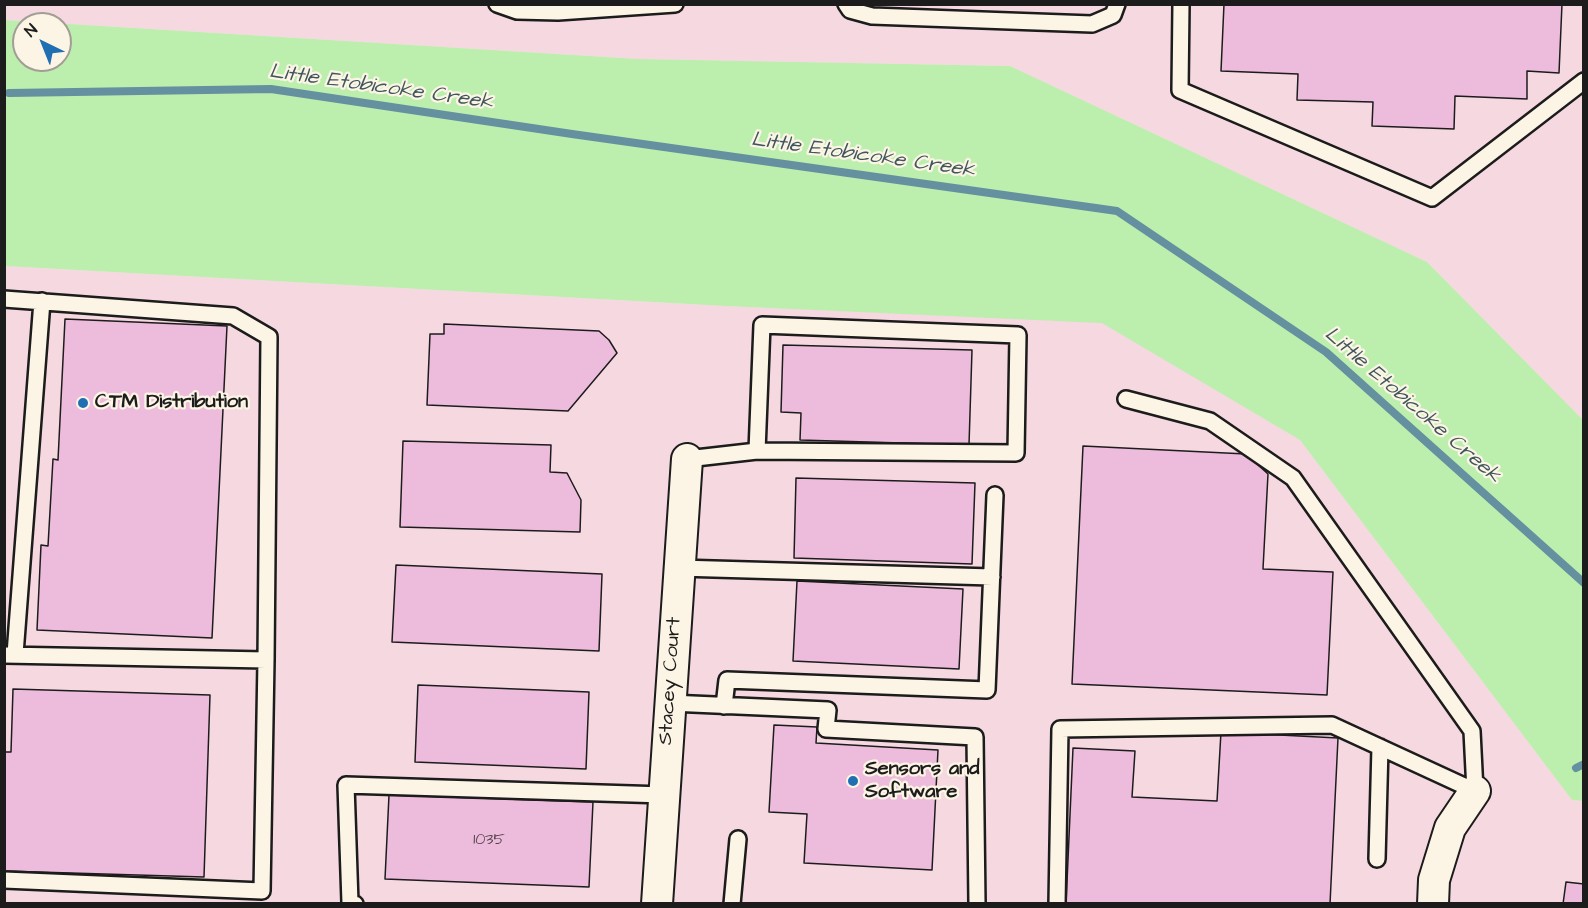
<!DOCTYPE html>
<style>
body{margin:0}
#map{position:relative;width:1588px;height:908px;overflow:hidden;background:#f8e4e2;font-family:"Architects Daughter",sans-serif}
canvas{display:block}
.frame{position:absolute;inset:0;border:6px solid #1c1c1c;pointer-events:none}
.north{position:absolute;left:12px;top:12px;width:60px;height:60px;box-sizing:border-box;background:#fcf5e5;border:2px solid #a29e95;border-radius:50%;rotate:317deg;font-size:16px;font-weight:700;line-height:24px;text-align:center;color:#1c1c1c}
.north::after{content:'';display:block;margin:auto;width:21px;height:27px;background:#1f6fb2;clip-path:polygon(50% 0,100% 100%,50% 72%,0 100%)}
</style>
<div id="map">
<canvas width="1588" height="908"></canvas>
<div class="frame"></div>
<div class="north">N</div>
</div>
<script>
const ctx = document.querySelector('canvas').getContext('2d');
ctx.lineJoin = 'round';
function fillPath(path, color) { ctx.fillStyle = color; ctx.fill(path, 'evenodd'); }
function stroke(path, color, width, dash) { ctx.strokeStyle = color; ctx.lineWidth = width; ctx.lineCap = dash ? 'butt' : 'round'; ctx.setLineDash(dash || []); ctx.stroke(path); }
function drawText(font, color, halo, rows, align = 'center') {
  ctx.font = font + ' "Architects Daughter",sans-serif'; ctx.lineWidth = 4.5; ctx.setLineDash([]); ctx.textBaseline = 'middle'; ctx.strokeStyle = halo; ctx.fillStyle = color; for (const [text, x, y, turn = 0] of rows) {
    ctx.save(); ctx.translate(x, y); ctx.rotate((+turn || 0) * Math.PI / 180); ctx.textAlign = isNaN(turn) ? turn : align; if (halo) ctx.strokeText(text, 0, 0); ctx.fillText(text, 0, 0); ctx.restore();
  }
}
const built = new Path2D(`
 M 4,5 L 1583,5 L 1583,420 L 1427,262 L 1010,66 L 638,59 L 5,20 Z
 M 4,266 L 726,306 L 1102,322 L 1300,440 L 1572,800 L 1583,801 L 1583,903 L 5,903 Z`);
const green = new Path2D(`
 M 4,20 L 638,59 L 1010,66 L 1427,262 L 1583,420 L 1583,801 L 1572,800 L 1300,440 L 1102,323 L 726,306 L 5,266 ZM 24,24 L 60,24 L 60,60 L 24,60 Z`);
const stream = new Path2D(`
 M 9,93 L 271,89 L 572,134 L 1117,211 L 1326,352 L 1584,583
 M 1576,768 L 1584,764`);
const building = new Path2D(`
 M 1224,4 L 1562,4 L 1559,73 L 1527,71 L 1527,99 L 1455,96 L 1454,129 L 1372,126 L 1373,102 L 1297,100 L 1298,74 L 1221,71 Z
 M 65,319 L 227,326 L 212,638 L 37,630 L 41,545 L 48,546 L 53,459 L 58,460 Z
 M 444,324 L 599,331 L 609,340 L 617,353 L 568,411 L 427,405 L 430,334 L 444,334 Z
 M 783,345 L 972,350 L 969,445 L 800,440 L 801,413 L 781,412 Z
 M 403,441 L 551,445 L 550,472 L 567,473 L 581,500 L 580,532 L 400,527 Z
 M 1083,446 L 1246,454 L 1268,474 L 1263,569 L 1333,572 L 1327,695 L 1072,684 Z
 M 796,478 L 975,483 L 972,564 L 794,558 Z
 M 396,565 L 602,574 L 599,651 L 392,642 Z
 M 797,581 L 963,589 L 959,669 L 793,661 Z
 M 418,685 L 589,692 L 586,769 L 415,762 Z
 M 13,689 L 210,695 L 204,877 L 4,871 L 4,752 L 11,752 Z
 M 774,725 L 817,727 L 816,743 L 938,750 L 932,870 L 804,863 L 807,814 L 769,812 Z
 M 1221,732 L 1338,738 L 1330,904 L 1066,904 L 1073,748 L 1135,751 L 1132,797 L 1217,801 Z
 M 389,795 L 593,802 L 589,887 L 385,879 Z
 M 1566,882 L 1584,884 L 1584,904 L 1563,904 Z`);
const lane = new Path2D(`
 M 497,4 L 517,11 L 558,12 L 675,4
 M 846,4 L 850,10 L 872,16 L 1092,24 L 1113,15 L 1117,4
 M 1181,4 L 1180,90 L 1432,198 L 1584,81
 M 4,299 L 233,316 L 269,337 L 266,660
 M 687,459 L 757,451 L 1016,453 L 1018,335 L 762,325 L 757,451
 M 679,568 L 992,577
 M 15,654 L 42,301
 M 4,655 L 266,660 L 262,891 L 4,880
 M 670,703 L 828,710 L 826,729 L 975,737 L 977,904
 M 724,706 L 727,680 L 987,690 L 995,495
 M 1377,859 L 1380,747
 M 355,904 L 350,903 L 346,785 L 664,795
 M 732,904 L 738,839
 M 1057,904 L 1060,729 L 1332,725 L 1475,791 L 1472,731 L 1293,478 L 1210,421 L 1126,399`);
const street = new Path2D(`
 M 657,904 L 687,459
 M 1433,904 L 1434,880 L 1450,828 L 1475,791`);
const markers = [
 [83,403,6,"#1f6fb2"],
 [853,781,6,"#1f6fb2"]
];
const numberNames = [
 ["1035",489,841]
];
const poiNames = [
 ["CTM Distribution",95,403],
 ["Sensors and",865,770],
 ["Software",865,793]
];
const streetNames = [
 ["Stacey Court",671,681,-86]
];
const waterNames = [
 ["Little Etobicoke Creek",381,88,8],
 ["Little Etobicoke Creek",863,156,8],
 ["Little Etobicoke Creek",1412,406,41]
];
fillPath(built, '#f5d8e0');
fillPath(green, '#bceeae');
stroke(stream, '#65909f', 8);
fillPath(building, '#edbbdb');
stroke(building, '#1c1c1c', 1.5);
stroke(lane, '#1c1c1c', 20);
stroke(street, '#1c1c1c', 34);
stroke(lane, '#fcf5e5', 15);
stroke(street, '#fcf5e5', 30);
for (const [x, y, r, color] of markers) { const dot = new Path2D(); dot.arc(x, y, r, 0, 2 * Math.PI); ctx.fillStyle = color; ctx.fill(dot); stroke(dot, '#fcf5e5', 2); }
drawText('16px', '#50444c', null, numberNames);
drawText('bold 20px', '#1c1c1c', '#fcf5e5', poiNames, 'left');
drawText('20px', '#1c1c1c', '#fcf5e5', streetNames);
drawText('italic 21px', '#40565d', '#fcf5e5', waterNames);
</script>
